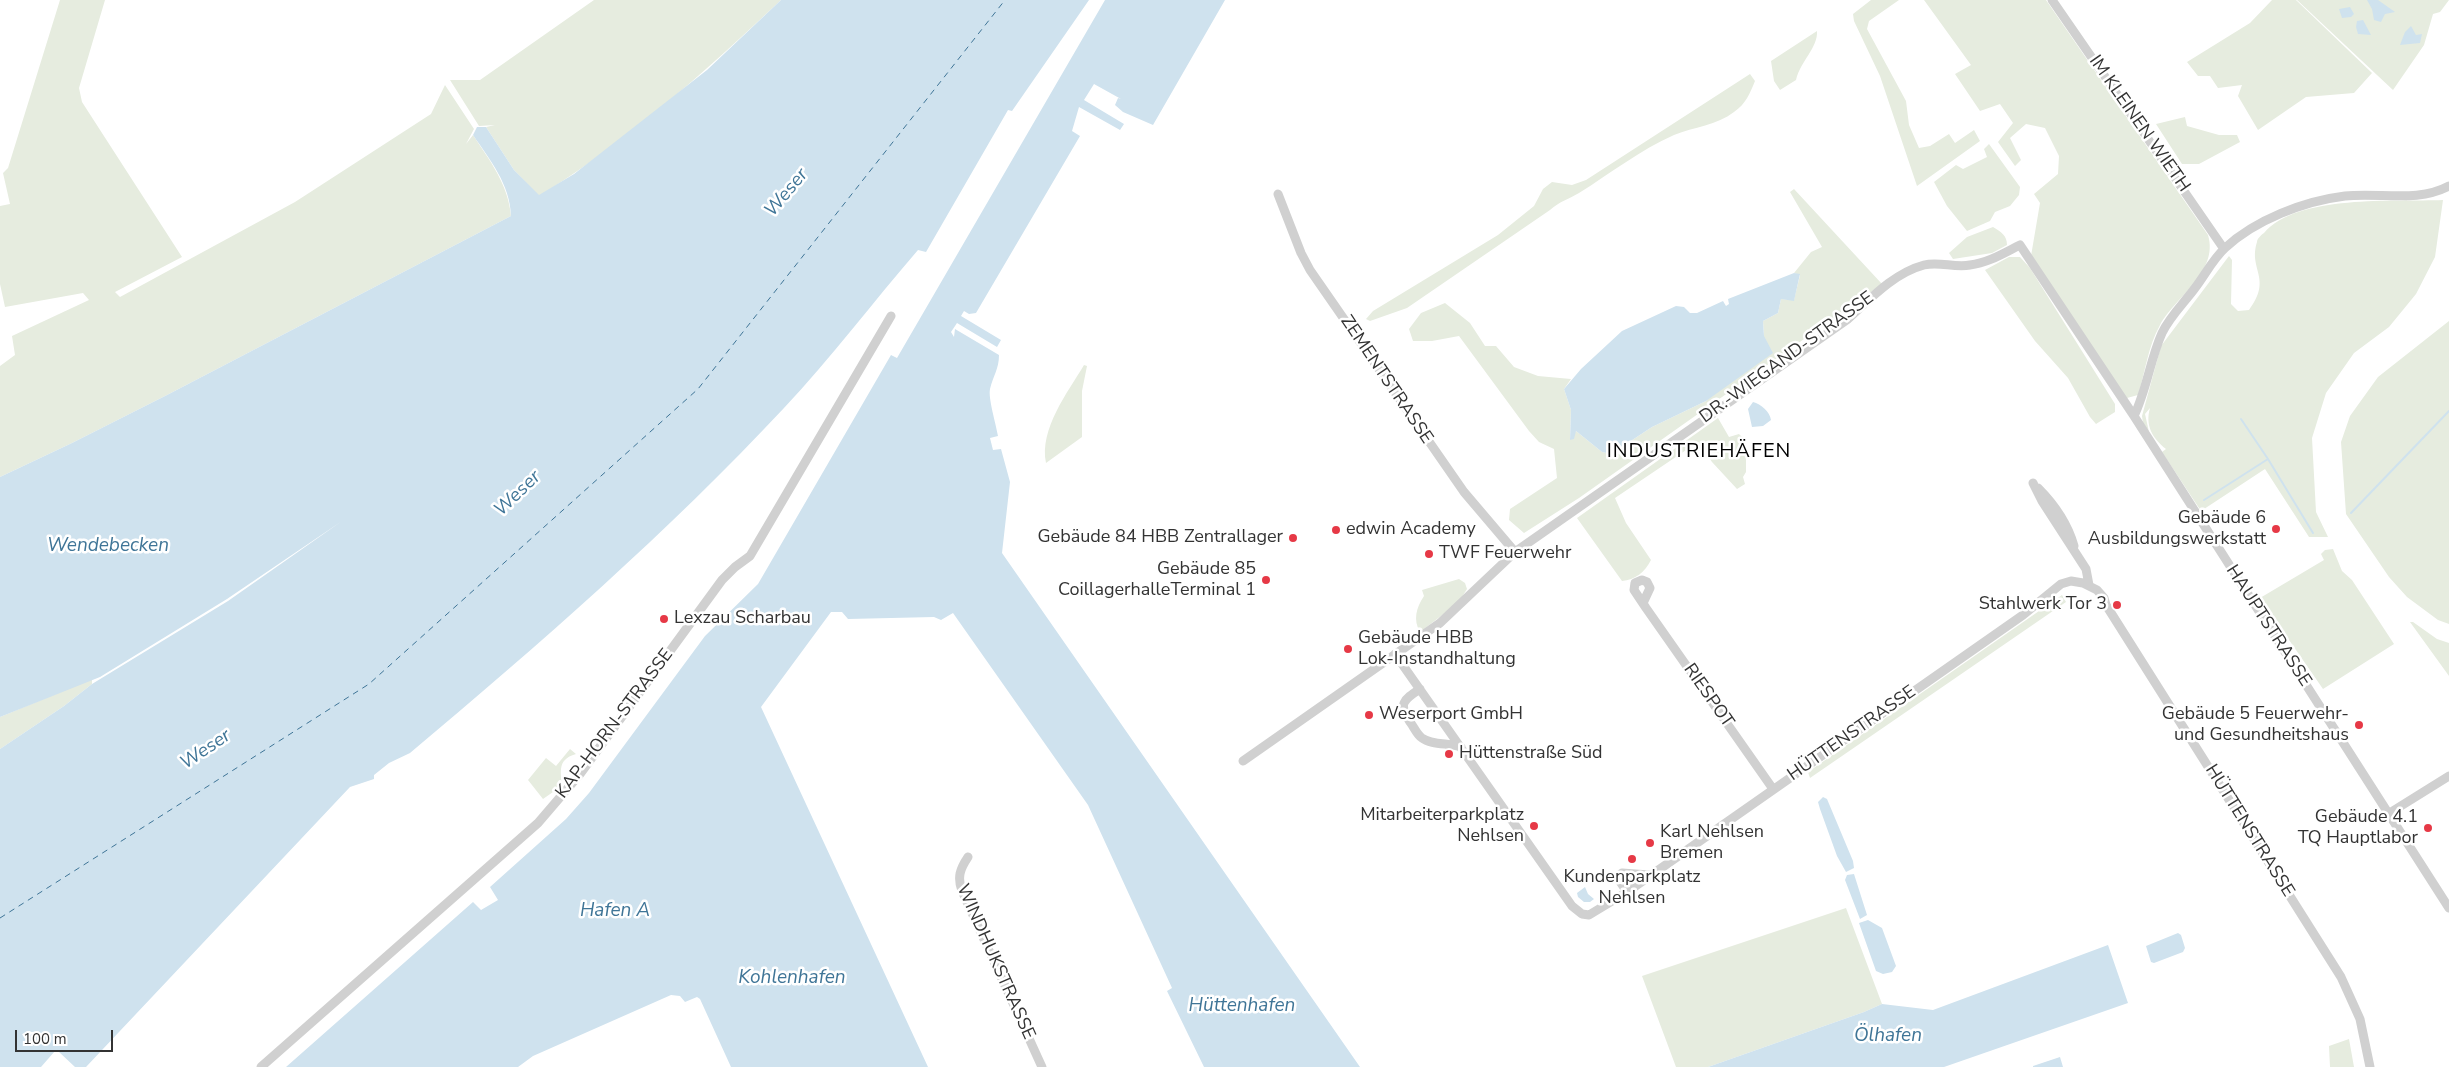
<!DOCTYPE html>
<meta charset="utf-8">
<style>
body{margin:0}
#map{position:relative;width:2449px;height:1067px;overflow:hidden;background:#fff;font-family:"Nunito Sans",sans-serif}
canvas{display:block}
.scale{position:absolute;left:15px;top:1030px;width:98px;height:22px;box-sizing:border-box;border:2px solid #333;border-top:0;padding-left:6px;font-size:15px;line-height:18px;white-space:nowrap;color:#333;-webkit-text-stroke:4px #fff;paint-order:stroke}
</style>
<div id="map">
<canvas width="2449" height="1067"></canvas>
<div class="scale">100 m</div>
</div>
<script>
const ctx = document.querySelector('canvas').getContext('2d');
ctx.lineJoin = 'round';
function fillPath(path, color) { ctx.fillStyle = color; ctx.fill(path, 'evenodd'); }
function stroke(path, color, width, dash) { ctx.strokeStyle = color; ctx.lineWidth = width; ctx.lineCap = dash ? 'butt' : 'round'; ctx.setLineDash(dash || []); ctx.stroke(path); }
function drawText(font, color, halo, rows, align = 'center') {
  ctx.font = font + ' "Nunito Sans",sans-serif'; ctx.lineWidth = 5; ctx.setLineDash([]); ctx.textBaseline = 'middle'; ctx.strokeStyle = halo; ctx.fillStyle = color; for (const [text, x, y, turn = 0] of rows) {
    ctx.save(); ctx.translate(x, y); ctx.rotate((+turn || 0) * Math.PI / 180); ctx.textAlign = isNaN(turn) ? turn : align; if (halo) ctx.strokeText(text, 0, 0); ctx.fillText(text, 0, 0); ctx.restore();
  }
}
const green = new Path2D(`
 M 60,0 L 105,0 L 79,88 L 82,102 L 182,257 L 115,292 L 120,297 L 295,202 L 431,114 L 445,85 L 474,129 L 466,144 L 473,135 C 490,161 508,184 511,216 L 167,395 L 72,443 L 0,477 L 0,366 L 15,355 L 12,336 L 89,300 L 83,293 L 5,307 L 0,284 L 0,206 L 10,204 L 3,173 L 8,168 Z
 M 594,0 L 781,0 C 706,71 627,142 539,196 L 514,170 L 486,127 L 495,125 L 479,126 L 450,80 L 480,80 Z
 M 1871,0 L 1899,0 L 1869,21 L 1867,29 L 1906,101 L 1909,125 L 1919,148 L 1930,146 L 1949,134 L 1955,143 L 1974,130 L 1980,141 L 1917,186 L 1880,76 L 1854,21 L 1853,14 Z
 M 1924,0 L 2046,0 L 2208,235 C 2219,272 2176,296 2160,325 C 2148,346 2145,373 2138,395 L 2127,398 L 2124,395 L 2031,256 L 2040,203 L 2034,194 L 2058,174 L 2059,156 L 2045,128 L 2026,124 L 2010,138 L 2021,160 L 2015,166 L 1998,142 L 2013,123 L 2000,104 L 1980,111 L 1955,74 L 1971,65 Z
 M 2272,0 L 2296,0 L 2372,73 L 2354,93 L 2306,97 L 2258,130 L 2238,96 L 2242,85 L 2218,88 L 2210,76 L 2198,76 L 2187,62 L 2250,23 Z
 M 2297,0 L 2449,0 L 2440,12 L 2433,14 L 2424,45 L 2393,90 Z
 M 1817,31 C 1818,48 1801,60 1796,80 L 1780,90 L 1774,81 L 1771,61 Z
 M 1750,74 L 1755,81 C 1750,93 1746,104 1734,112 C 1717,125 1694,127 1674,135 C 1640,150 1611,173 1579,193 C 1569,199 1560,201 1550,210 L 1407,308 L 1370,321 L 1366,319 L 1373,311 L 1498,235 L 1534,206 L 1543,189 L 1552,182 L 1572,185 L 1586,180 Z
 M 2185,117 L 2187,126 L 2219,135 L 2237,135 L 2240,142 L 2199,164 L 2182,164 L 2156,124 Z
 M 1989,144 L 2020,187 L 2019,195 L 2010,206 L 1995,212 L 1990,221 L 1967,231 L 1947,206 L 1934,182 L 1956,165 L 1963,169 L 1987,157 L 1984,149 Z
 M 1794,189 L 1882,284 L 1579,498 L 1524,533 L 1509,520 L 1510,509 L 1557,478 L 1554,449 L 1539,442 L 1529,431 L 1459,336 L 1432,341 L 1413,341 L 1409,329 L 1421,313 L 1445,303 L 1470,323 L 1485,346 L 1496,346 L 1514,367 L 1538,376 L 1571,379 L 1564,389 L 1571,410 L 1570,439 L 1576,431 L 1602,452 L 1611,454 L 1652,427 L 1706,401 L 1764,336 L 1763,321 L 1778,313 L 1781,299 L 1794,300 L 1800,275 L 1794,273 L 1811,252 L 1822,247 L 1790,192 Z
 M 2443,200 L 2435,257 L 2416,294 L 2389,327 L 2354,353 L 2326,393 L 2312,438 L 2316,512 L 2328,537 L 2309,537 L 2265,469 L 2201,511 L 2162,452 L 2166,449 C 2152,438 2145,425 2150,408 L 2145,414 L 2149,432 L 2143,423 L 2142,416 L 2161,346 L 2229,256 L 2232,260 L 2231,304 L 2238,311 L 2249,310 C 2273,278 2248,270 2257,242 C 2257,239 2261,235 2264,233 C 2297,194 2395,202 2443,200 Z
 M 1993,227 C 2001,232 2007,235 2007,245 L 1992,253 L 1953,259 L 1949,253 L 1967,237 Z
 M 2009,257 L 2020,257 L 2030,268 L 2115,404 L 2115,412 L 2096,424 L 2090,417 L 2068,378 L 2035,341 L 1985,270 Z
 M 2449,321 L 2449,624 L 2438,620 L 2407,597 L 2389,577 L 2346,514 L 2341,442 L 2350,416 L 2378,377 Z
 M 1084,365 L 1087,366 L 1082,391 L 1082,437 L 1046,463 C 1039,429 1068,392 1084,365 Z
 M 1718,418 L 1729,437 L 1739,434 L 1746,441 L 1746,472 L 1743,477 L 1745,484 L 1737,489 L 1712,462 L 1698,442 L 1615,498 L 1626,523 L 1651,560 C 1645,572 1635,580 1622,581 L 1577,518 Z
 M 2333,549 L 2342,571 L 2352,580 L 2394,644 L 2323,689 L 2260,598 L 2324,560 L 2321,554 L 2325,550 Z
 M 1459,579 L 1465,583 L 1467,589 L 1458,603 L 1420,632 C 1413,620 1416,608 1424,596 L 1422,590 Z
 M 2062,595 L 2066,602 L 1810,778 L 1808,772 Z
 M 2410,622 L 2413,622 L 2437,639 L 2449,643 L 2449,676 Z
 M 92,679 L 92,684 L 64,706 L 0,749 L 0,717 Z
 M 570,749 L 576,754 C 555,760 562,774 562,791 L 558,795 L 553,792 L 543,799 L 528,780 L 546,758 L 556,766 Z
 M 1846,908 L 1882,1004 L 1864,1012 L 1708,1067 L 1676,1067 L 1642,976 Z
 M 2349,1039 L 2354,1067 L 2330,1067 L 2329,1046 Z`);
const water = new Path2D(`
 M 781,0 L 1089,0 L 1012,111 L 1008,110 L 926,252 L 918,250 C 873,302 831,358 784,408 C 668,532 540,644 410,753 L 389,763 L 374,775 L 374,779 L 350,787 L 86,1067 L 75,1067 L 59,1052 L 55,1051 L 41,1067 L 0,1067 L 0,749 L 64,706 L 92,684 L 228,601 L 342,521 L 227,599 L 100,677 L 0,717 L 0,477 L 72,443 L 167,395 L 511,216 C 510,184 490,160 473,135 L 477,127 L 486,127 L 514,170 L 539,195 L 574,174 L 707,70 Z
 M 1105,0 L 1225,0 L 1153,125 L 1123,112 L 1115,105 L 1118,98 L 1121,99 L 1094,84 L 1084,100 L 1124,124 L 1120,130 L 1079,107 L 1072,131 L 1080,136 L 976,313 L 969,314 L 964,311 L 961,316 L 1001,340 L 997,347 L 957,323 L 951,332 L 954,337 L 955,329 L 999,355 C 999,369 993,376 990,389 C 988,398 996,424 998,436 L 990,438 L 993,450 L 1001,449 L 1010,482 L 1002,553 L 1360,1067 L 1204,1067 L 1167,991 L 1172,988 L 1088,805 L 953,613 L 941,620 L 934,617 L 848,619 L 842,612 L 831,612 L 761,707 L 928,1067 L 731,1067 L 700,999 L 697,997 L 685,1002 L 680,996 L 671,995 L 533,1056 L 518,1067 L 286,1067 L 473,902 L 481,910 L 498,900 L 490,887 L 566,819 L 589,793 L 705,636 L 758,584 L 891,355 L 897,358 Z
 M 2367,0 L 2378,0 L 2395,12 L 2385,14 L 2381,22 L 2374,20 L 2372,9 Z
 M 2350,7 L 2354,14 L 2351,17 L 2342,18 L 2339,9 Z
 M 2363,20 L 2371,35 L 2358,34 L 2356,27 L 2357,21 Z
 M 2411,26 L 2416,35 L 2422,34 L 2420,43 L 2400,45 L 2405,32 Z
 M 1794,273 L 1800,274 L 1794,301 L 1781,299 L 1778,313 L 1763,321 L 1764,336 L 1773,353 L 1706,401 L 1652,427 L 1611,454 L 1602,452 L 1576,431 L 1574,439 L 1570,440 L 1571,410 L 1564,389 L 1581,369 L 1622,331 L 1676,306 L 1684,307 L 1690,313 L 1697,313 L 1723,301 L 1726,306 L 1729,304 L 1728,299 Z
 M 1753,402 C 1761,404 1770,412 1771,420 L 1763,426 L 1752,427 L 1748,409 Z
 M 1823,797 L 1827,799 L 1853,861 L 1854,868 L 1846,872 L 1837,856 L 1820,809 L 1818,802 Z
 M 1854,874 L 1867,915 L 1860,919 L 1845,880 L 1847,875 Z
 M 1585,887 L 1588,894 L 1594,899 L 1590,902 L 1584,902 L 1578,897 L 1577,893 Z
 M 1868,920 L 1882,928 L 1896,966 L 1892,972 L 1883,974 L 1876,971 L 1859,923 Z
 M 2178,933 L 2181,935 L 2185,948 L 2183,952 L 2154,963 L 2151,962 L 2146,946 Z
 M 2108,945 L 2128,1003 L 1944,1067 L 1708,1067 L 1864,1012 L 1882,1004 L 1933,1010 Z
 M 2060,1057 L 2063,1067 L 2033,1067 L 2033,1066 Z`);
const stream = new Path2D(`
 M 2241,419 L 2268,459 L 2313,533
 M 2204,500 L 2268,459
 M 2351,513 L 2449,411`);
const ferry = new Path2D(`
 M 0,918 L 369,684 L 698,389 L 1005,0`);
const minor = new Path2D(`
 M 2052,0 L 2224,249
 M 1278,194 L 1301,253 L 1310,270 L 1464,492 L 1515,552
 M 2134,416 C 2147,389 2150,360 2162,333 C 2170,316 2184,303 2195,288 C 2205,275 2213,259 2225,248 C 2255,220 2304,201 2345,196 C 2379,192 2418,203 2449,186
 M 2033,483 L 2042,501 L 2086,569 L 2089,585
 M 2038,488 C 2054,504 2068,525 2074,546
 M 1643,603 L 1650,588 L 1647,582 L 1642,580 L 1635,583 L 1634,590 L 1646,608 L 1773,789
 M 1395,654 L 1572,906 L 1582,914 L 1589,915 L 1627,892 L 2023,615 L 2061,584 L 2071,581 L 2083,583 L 2097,590 L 2104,598 L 2106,605 L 2341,977 L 2360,1019 L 2370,1067
 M 1420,689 C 1403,700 1398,704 1410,722 C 1414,727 1417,735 1422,738 C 1431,745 1450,743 1461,747
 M 1243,761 L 1440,623 L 1515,552 L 1848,319 C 1870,299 1894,273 1924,265 C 1939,261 1954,268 1970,265 C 1988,263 2004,253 2020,245 L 2134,416 L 2449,908
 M 2388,814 L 2449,776
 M 968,857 C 960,869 957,877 962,891 L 1042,1067
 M 1627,892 L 1617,877 L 1622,873 L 1649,875
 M 261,1067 L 538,823 L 580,774 L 722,580 L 735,567 L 750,556 L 891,316`);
const markers = [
 [2276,529,5,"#e63946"],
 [1336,530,5,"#e63946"],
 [1293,538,5,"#e63946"],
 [1429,554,5,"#e63946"],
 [1266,580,5,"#e63946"],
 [2117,605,5,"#e63946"],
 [664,619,5,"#e63946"],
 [1348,649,5,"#e63946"],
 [1369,715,5,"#e63946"],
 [2359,725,5,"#e63946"],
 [1449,754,5,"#e63946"],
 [1534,826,5,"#e63946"],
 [2428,828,5,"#e63946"],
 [1650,843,5,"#e63946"],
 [1632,859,5,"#e63946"]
];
const streetNames = [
 ["IM KLEINEN WIETH",2139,124,55],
 ["DR.-WIEGAND-STRASSE",1787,358,-36],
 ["ZEMENTSTRASSE",1386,380,56],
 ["HAUPTSTRASSE",2268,626,57],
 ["RIESPOT",1708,696,55],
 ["KAP-HORN-STRASSE",615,724,-53],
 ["HÜTTENSTRASSE",1852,734,-35],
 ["HÜTTENSTRASSE",2249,831,58],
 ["WINDHUKSTRASSE",995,962,66]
];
const poiNames = [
 ["Gebäude 6",2266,519],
 ["Ausbildungswerkstatt",2266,540],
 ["edwin Academy",1346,530,"left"],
 ["Gebäude 84 HBB Zentrallager",1283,538],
 ["TWF Feuerwehr",1439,554,"left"],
 ["Gebäude 85",1256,570],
 ["CoillagerhalleTerminal 1",1256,591],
 ["Stahlwerk Tor 3",2107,605],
 ["Lexzau Scharbau",674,619,"left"],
 ["Gebäude HBB",1358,639,"left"],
 ["Lok-Instandhaltung",1358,660,"left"],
 ["Weserport GmbH",1379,715,"left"],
 ["Gebäude 5 Feuerwehr-",2349,715],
 ["und Gesundheitshaus",2349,736],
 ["Hüttenstraße Süd",1459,754,"left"],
 ["Mitarbeiterparkplatz",1524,816],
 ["Nehlsen",1524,837],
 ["Gebäude 4.1",2418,818],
 ["TQ Hauptlabor",2418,839],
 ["Karl Nehlsen",1660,833,"left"],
 ["Bremen",1660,854,"left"],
 ["Kundenparkplatz",1632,878,"center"],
 ["Nehlsen",1632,899,"center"]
];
const waterNames = [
 ["Weser",787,193,-50],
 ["Weser",518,494,-44],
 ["Wendebecken",108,546],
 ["Weser",206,750,-34],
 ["Hafen A",615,911],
 ["Kohlenhafen",792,978],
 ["Hüttenhafen",1242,1006],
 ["Ölhafen",1888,1036]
];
const quarterNames = [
 ["INDUSTRIEHÄFEN",1699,452]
];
fillPath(green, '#e6ecdf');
fillPath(water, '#cfe2ee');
stroke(stream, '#cfe2ee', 2);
stroke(ferry, '#3f7597', 1, [6, 5]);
stroke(minor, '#d0d0d0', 9);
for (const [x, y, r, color] of markers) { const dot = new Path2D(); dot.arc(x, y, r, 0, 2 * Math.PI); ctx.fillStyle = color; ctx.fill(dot); stroke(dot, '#fff', 2); }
drawText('18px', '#333', '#fff', streetNames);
drawText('18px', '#333', '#fff', poiNames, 'right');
drawText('italic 19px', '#3f7597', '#fff', waterNames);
ctx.letterSpacing = '1px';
drawText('20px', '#000', '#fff', quarterNames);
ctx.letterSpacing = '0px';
</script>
